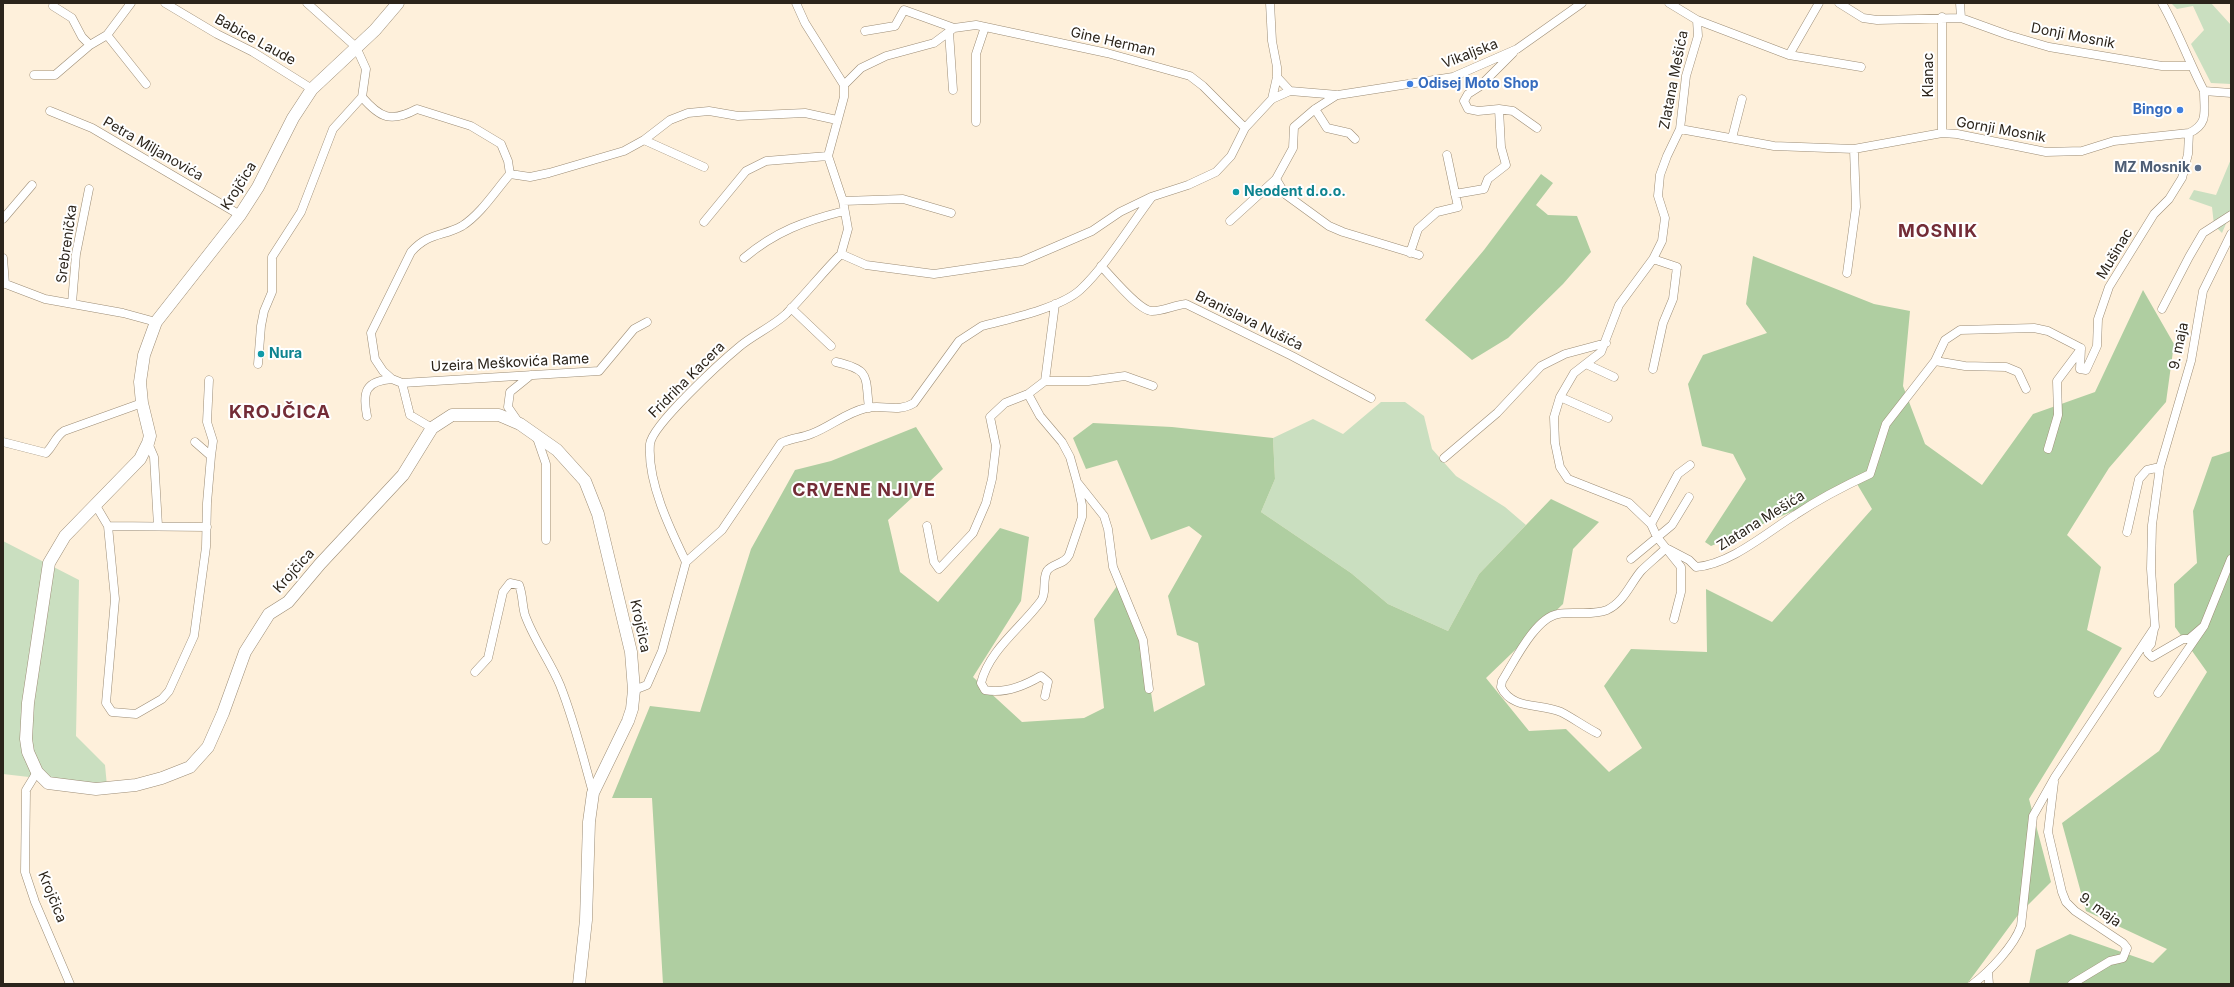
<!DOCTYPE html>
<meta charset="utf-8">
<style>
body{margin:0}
#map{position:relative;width:2234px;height:987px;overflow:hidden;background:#fef0db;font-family:Inter,sans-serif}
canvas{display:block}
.frame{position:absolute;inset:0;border:4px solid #2b241b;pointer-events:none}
</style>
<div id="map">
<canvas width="2234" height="987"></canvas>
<div class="frame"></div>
</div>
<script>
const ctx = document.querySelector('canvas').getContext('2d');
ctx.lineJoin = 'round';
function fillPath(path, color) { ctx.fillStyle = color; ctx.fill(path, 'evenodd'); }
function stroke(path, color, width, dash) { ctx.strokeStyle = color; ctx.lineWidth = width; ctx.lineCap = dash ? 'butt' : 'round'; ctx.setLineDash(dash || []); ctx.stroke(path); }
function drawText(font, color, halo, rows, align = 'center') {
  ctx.font = font + ' Inter,sans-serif'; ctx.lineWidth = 4; ctx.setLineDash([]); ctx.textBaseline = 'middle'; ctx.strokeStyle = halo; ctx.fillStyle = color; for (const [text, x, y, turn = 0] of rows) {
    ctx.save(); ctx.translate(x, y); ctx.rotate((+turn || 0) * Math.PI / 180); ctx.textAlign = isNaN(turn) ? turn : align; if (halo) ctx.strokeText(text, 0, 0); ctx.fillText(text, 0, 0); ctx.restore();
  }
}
const green = new Path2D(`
 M 2171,3 L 2211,3 L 2231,25 L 2231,84 L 2211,83 L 2191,44 L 2204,30 L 2193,6 L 2177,9 Z
 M 2231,159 L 2231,212 L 2222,233 L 2214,225 L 2212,207 L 2189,199 L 2194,190 L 2216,195 Z
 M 1381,402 L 1405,402 L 1424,416 L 1432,449 L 1456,476 L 1505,507 L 1526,525 L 1479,574 L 1448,631 L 1388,604 L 1351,573 L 1261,512 L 1275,479 L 1273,438 L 1313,419 L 1343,434 Z
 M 3,541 L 79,580 L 76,736 L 105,765 L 107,786 L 3,774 Z`);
const forest = new Path2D(`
 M 1541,174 L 1553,183 L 1536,205 L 1548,215 L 1577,216 L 1591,252 L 1563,284 L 1508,338 L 1472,360 L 1425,320 L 1484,250 Z
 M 1753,256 L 1874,304 L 1910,311 L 1903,386 L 1925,444 L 1982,485 L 2033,414 L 2095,392 L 2143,290 L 2174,344 L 2166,402 L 2109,468 L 2067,535 L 2101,567 L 2087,630 L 2122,648 L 2029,799 L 2051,882 L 2018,915 L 1967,984 L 663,984 L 652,798 L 612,798 L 650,706 L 700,712 L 751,549 L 795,470 L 831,461 L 916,427 L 943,469 L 888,520 L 900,572 L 938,602 L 1000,528 L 1029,537 L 1021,601 L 973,677 L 1022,722 L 1084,718 L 1104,708 L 1094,619 L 1117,586 L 1144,646 L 1154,712 L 1205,685 L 1198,643 L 1177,635 L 1168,596 L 1202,536 L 1189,526 L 1151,540 L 1117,460 L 1086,469 L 1073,438 L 1093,423 L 1172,427 L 1273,438 L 1275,479 L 1261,512 L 1351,573 L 1388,604 L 1448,631 L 1479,574 L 1551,499 L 1599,522 L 1573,549 L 1563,604 L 1486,678 L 1529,731 L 1566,729 L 1609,772 L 1642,748 L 1604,686 L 1631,649 L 1707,652 L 1706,589 L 1772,622 L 1872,509 L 1857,484 L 1711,546 L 1705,542 L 1746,479 L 1733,454 L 1702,446 L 1688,384 L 1703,355 L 1767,333 L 1746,304 Z
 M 2231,451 L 2231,984 L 2029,984 L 2036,950 L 2070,934 L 2153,963 L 2167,949 L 2086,911 L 2062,823 L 2159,751 L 2207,672 L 2175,627 L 2174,584 L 2197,563 L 2193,511 L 2212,457 Z`);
const street = new Path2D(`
 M 165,3 L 217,34 L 253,52 L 312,89
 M 307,3 L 356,47 L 366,69 L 362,97 C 380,118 391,123 417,109 L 471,126 L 501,144 L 508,161 L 510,174 C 496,190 481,214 462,226 C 442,237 429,232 411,252 L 371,333 L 375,359 L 383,371 L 392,379 L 402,383 L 599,371 L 634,329 L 647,322
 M 796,3 L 805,23 L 844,85 L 844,97 L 828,156 L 843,201 L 848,229 L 841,254
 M 1270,3 L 1272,41 L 1277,67 L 1277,77 L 1272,99
 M 1669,3 L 1697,20 L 1698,36 L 1686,76 L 1680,129 L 1667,156 L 1660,175 L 1658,196 L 1665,218 L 1662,241 L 1653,259 L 1619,305 L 1601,352 L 1574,373 L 1560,397 L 1554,417 L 1555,443 L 1560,467 L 1568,479 L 1629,503 L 1651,524 L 1657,537 L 1681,567 L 1681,592 L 1674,619
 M 1839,3 L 1863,18 L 1877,20 L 1961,18 L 2008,35 L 2049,47 L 2162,66 L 2191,66
 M 1960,3 L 1961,18
 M 2162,3 C 2178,31 2189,62 2204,91 L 2231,93
 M 53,6 L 72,18 L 82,37 L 90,45 L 107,35 L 131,3
 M 1942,17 L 1942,133
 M 1697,20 L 1789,55 L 1861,67
 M 865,31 L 895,26 L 904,10 L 954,28
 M 949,32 L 953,90
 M 107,35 L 146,84
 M 1789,55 L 1819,3
 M 34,75 L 55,75 L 90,45
 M 1277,77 L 1290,91 L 1338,95 L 1453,77 L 1517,49 L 1582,3
 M 844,85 L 861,68 L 886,56 L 934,43 L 954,28 L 976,25 L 1107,53 L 1190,76 L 1203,86 L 1245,128
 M 1337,95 L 1315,109 L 1294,127 L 1293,148 L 1276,179 L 1285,194 L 1329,226 L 1343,232 L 1419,255
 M 1315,109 L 1327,128 L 1349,133 L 1355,139
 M 1499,109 L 1478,111 L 1468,109 L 1464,101 L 1468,94 L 1479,87 L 1513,53
 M 50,111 L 92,128 L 240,215
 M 976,122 L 976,54 L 985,27
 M 1680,129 L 1774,146 L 1854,149 L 1942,133 L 1957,134 L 2046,152 L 2082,151 L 2114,141 L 2189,133 C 2209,124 2204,111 2204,91
 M 1732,138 L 1742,99
 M 644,140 L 704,167
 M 510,174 L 530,177 L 549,173 L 624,151 L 644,140 L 670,120 L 688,113 L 709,111 L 738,116 L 805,113 L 837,120
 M 1455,194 L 1484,189 L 1488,179 L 1506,165 L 1501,147 L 1499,109 L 1513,111 L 1537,128
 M 843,201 L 903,199 L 951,213
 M 3,219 L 32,185
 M 1230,221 L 1276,179
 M 704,222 L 746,171 L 766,161 L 828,156
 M 1410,253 L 1418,229 L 1437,212 L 1458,207 L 1447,155
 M 3,258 L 5,284
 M 744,258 C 776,231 805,221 844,211
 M 1101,266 C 1111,276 1139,311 1152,311 C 1164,311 1174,305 1186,304 L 1292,356 L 1371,398
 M 1847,273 L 1856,207 L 1854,149
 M 3,283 L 45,299 L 123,313 L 156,322
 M 72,303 L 76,254 L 89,189
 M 791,308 L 831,346
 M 2162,309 L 2189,257 L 2203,233 L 2231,215
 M 2081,348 L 2080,369 L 2086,370 L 2097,346 L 2098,319 L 2109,287 L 2154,214 L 2169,199 L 2182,178 L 2188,154 L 2189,133
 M 1935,361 L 1965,366 L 2006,367 L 2018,372 L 2026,389
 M 836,362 C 871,370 865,376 869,408
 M 258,364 L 261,326 L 264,311 L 272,292 L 272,257 L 301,212 L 333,129 L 362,97
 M 1586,364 L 1614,377
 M 1653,369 L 1663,323 L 1673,299 L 1677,267 L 1653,259
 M 209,380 L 207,422 L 213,441 L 211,456
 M 1045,381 L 1088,381 L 1125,376 L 1153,386
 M 402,383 L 410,415 L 432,428
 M 1028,394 L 1040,416 L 1062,442 L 1070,457 L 1077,482 L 1104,516 L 1108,529 L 1113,567 L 1143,640 L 1149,689
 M 1560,397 L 1608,418
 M 367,416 C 362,391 366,381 392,379
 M 519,423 L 508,407 L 510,392 L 531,375
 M 536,435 L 546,464 L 546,540
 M 3,442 L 46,453 C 54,445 55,437 64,431 L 142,403
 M 148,443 L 154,457 L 158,526
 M 2048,449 L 2058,415 L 2057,381 L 2081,349
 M 1444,458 L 1497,413 L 1541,366 L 1565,354 L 1606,343
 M 95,504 L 108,526 L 115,599 L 106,703 L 112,712 L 136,714 L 162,699 L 169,691 L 194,636 L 206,547 L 207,503 L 211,456 L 195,442
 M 1651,524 L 1678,474 L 1690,465
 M 108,526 L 207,527
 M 927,526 L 934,562 L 939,569 L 973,533 L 986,503 L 992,479 L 996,446 L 990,417 L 1005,403 L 1028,394 L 1045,381 L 1055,304
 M 2127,532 L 2139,479 L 2147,470 L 2160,467
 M 1668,549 L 1689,560 L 1696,567 C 1731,564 1766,533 1795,515 C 1819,499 1844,486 1870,474 L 1886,424 L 1935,361 L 1945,340 L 1960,330 L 2034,328 L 2048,331 L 2081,348
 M 1631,559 L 1672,525 L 1689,497
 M 686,562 C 670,529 647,482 650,444 C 652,425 721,362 739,347 C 753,335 772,327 786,314 C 805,295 822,273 841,254 L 866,265 L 934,274 L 1022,261 L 1092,231 L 1120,212 L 1151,197 L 1188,185 L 1216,172 L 1231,156 L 1245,128 L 1272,99 L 1290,91
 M 686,562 L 722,530 L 781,443 C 791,438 801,438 811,434 C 830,427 845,413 866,408 C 883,404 898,413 914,403 L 959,341 L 982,326 C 1009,319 1060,308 1080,290 C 1105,267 1130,226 1151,198
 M 2204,626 L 2231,559
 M 2154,629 L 2151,644 L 2147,649 L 2148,653 L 2152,657 L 2183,639 L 2189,639 L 2204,626 L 2158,693
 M 475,672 L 488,658 L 503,592 L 510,583 L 519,585 C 523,595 522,605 525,615 C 534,640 550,661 560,685 C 574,720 583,757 593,793
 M 634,690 L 647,685 L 662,651 L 686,562
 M 1045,696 L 1048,682 L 1041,676 C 1024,686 1004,694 985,690 L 981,683 C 989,650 1021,628 1041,601 C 1047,593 1042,580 1047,571 C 1052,563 1064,565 1069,555 L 1082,517 L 1082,505 L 1077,482
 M 1597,733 C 1585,727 1573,718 1561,712 C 1540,703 1512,710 1501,687 L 1502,681 C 1514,662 1535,618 1558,614 C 1574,611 1592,616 1607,610 C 1624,602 1630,584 1641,571 C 1649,563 1658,556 1666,548
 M 37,772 L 26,790 L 25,872 L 35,902 L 70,984
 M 2054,782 L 2048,832 L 2062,892 L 2066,902 L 2075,911 L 2123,943 L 2127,948 L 2123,958 L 2110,961 L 2072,984
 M 1988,972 L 1989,984
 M 1973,984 C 1990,971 2014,946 2021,926 L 2033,816 L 2055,777 L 2155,627 L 2151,569 L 2152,525 L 2160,467 L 2191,361 L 2203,291 L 2231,234`);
const secondary = new Path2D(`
 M 398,3 L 375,30 L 312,89 L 293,118 L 258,187 L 240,215 L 156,322 L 144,355 L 140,382 L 142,403 L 150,436 L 148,443 L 140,459 L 65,536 L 49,563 L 28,703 L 26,739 L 28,752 L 37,772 L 48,783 L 96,789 L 136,785 L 162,778 L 190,767 L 208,747 L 223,713 L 245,652 L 269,614 L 288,602 L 320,564 L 403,475 L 432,428 L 452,415 L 499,415 L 520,424 L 557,450 L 585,481 L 598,514 L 631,652 L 634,690 L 632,709 L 628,721 L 593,793 L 589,822 L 586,920 L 579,984`);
const markers = [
 [1410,84,4,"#3f7fe0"],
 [2180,110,4,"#3f7fe0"],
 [2198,168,4,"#5c6f8a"],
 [1236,192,4,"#0f9aa8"],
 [261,354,4,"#0f9aa8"]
];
const streetNames = [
 ["Donji Mosnik",2073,36,11],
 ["Babice Laude",255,40,29],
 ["Gine Herman",1113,42,13],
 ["Vikaljska",1470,54,-21],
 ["Klanac",1929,75,-90],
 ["Zlatana Mešića",1674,80,-79],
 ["Gornji Mosnik",2001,130,10],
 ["Petra Miljanovića",153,149,30],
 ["Krojčica",239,186,-58],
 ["Srebrenička",67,244,-82],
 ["Mušinac",2115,254,-59],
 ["Branislava Nušića",1249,321,26],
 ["9. maja",2179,346,-78],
 ["Uzeira Meškovića Rame",510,363,-3],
 ["Fridriha Kacera",687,380,-45],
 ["Zlatana Mešića",1761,521,-32],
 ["Krojčica",294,571,-48],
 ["Krojčica",640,626,78],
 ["Krojčica",52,897,68],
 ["9. maja",2100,910,36]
];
const shopNames = [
 ["Odisej Moto Shop",1418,84],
 ["Bingo",2172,110,"right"]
];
const serviceNames = [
 ["MZ Mosnik",2190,168]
];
const cultureNames = [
 ["Neodent d.o.o.",1244,192],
 ["Nura",269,354]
];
const districtNames = [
 ["MOSNIK",1938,232],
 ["KROJČICA",280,413],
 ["CRVENE NJIVE",864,491]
];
fillPath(green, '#cadfc0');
fillPath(forest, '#afcea1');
stroke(street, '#9c8c75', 9);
stroke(secondary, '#9c8c75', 13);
stroke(street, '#fff', 8);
stroke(secondary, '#fff', 12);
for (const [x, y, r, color] of markers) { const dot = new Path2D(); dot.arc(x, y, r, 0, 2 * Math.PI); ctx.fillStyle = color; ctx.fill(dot); stroke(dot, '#fff', 1.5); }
drawText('14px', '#2b241b', '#fff', streetNames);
drawText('bold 14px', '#366cbe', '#fff', shopNames, 'left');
drawText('bold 14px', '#4e5e75', '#fff', serviceNames, 'right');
drawText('bold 14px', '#0d838f', '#fff', cultureNames, 'left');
ctx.letterSpacing = '1px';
drawText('bold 18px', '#732c36', '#fff', districtNames);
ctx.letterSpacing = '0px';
</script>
